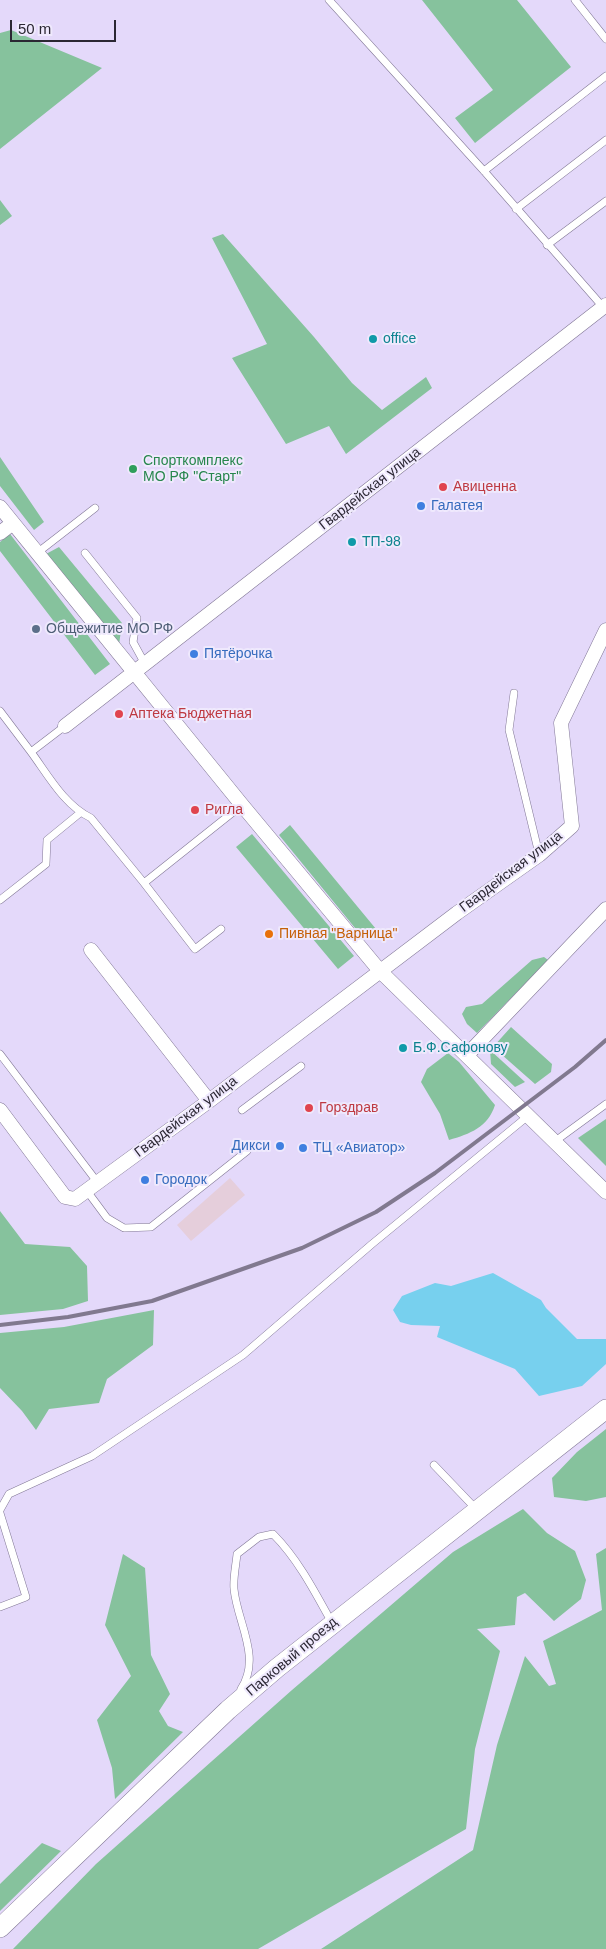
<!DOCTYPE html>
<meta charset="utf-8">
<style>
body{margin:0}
#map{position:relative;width:606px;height:1949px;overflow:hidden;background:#e4d9fa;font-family:Helvetica,sans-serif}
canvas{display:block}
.scale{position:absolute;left:10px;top:20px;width:106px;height:22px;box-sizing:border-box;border:2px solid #2b2733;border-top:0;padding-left:6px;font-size:15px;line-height:18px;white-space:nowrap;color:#2b2733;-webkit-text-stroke:4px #efe9fd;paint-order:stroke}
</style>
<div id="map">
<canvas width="606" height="1949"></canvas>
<div class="scale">50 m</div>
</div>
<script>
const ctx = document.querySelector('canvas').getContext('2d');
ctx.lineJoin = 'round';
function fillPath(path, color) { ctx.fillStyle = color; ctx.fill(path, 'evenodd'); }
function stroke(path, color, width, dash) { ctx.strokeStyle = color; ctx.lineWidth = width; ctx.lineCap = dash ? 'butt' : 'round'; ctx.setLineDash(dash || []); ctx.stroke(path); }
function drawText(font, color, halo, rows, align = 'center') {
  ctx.font = font + ' Helvetica,sans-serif'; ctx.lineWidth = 4; ctx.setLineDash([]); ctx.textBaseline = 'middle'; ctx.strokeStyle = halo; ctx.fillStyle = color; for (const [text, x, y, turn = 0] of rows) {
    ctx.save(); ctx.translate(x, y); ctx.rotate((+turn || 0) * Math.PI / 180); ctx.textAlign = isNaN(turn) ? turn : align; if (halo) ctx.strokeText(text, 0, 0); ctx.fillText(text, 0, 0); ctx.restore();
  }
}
const commercial = new Path2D(`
 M 230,1178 L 245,1195 L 191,1241 L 177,1225 Z`);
const green = new Path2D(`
 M 422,0 L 517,0 L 571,67 L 475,143 L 455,118 L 493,90 Z
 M 11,30 L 102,68 L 0,149 L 0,33 Z
 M 0,200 L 12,216 L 0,225 Z
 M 223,234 L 314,337 L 352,383 L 382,410 L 426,377 L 432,388 L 346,454 L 329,426 L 286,444 L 232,358 L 267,344 L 212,238 Z
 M 0,457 L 44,522 L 34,530 L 0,486 Z
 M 10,534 L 110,664 L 95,675 L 0,551 L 0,542 Z
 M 59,547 L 122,623 L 119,645 L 46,554 Z
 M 290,825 L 376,929 L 364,939 L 279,835 Z
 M 252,834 L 354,956 L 338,969 L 236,847 Z
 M 544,957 L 548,960 L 477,1033 L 467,1024 L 462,1014 L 466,1007 L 482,1004 L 532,960 Z
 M 511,1027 L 552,1064 L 551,1072 L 535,1084 L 493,1047 Z
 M 490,1050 L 525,1082 L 515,1087 L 491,1064 Z
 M 448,1053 L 459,1062 L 495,1105 C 488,1127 470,1134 449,1140 L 440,1114 L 421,1082 L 427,1069 Z
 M 606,1119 L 606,1166 L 578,1138 Z
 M 0,1211 L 25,1244 L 70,1247 L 87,1266 L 88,1301 L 63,1309 L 0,1315 Z
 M 154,1310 L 153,1345 L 107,1379 L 99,1403 L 49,1409 L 36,1430 L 22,1411 L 0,1388 L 0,1333 L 64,1327 Z
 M 606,1429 L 606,1497 L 586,1501 L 554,1497 L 552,1478 L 577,1452 Z
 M 523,1509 L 547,1533 L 575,1551 L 586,1580 L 581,1599 L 554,1621 L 525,1593 L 517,1597 L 515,1625 L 477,1629 L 500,1651 L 475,1749 L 466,1829 L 258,1949 L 13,1949 L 96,1864 L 292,1690 L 453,1552 Z
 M 606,1548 L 606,1949 L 321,1949 L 473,1850 L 497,1745 L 525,1656 L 549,1686 L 556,1684 L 543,1641 L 602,1610 L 596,1554 Z
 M 123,1554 L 145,1568 L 151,1655 L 170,1694 L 159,1711 L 168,1726 L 183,1732 L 115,1799 L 112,1768 L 97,1720 L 131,1676 L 105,1625 Z
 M 42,1843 L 61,1851 L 0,1911 L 0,1884 Z`);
const water = new Path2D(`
 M 493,1273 L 541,1300 L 546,1308 L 577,1339 L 606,1339 L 606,1364 L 582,1386 L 539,1396 L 515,1369 L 437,1337 L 440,1326 L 411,1325 L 400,1322 L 393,1310 L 402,1296 L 435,1283 L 451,1286 Z`);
const lane = new Path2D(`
 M 329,0 L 484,171 L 603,307
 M 575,0 L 606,39
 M 484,171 L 606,76
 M 516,209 L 606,140
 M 547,245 L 606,201
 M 37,553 L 95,508
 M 85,553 L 137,618 L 133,642 L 145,664
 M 514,693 L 509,730 L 539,854
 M 0,711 L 31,752 L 65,726
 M 31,752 C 48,775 64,805 91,818 L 144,883 L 242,805
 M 144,883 L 195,949 L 221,929
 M 0,900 L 46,864 L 47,840 L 80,813
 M 0,1054 L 98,1183
 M 242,1110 L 301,1066
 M 554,1142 L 606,1104
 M 87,1191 L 107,1218 L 124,1228 L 151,1227 L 247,1151
 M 434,1465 L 477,1510
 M 0,1510 L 9,1494 L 92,1456 L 243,1355 L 372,1244 L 528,1116
 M 0,1513 L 26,1597 L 0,1607
 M 241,1689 C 262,1657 237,1622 234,1589 C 233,1578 236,1565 237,1554 L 259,1537 L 273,1534 C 298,1559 315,1592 332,1623`);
const street = new Path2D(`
 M 0,507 L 242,805 L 380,971 L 606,1192
 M 0,533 L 13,523
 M 65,726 L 606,305
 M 91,950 L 209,1101
 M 467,1055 L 606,909
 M 0,1110 L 65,1197 L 75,1199 L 209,1101 L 457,913 L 539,855 L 572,826 L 561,723 L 606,630`);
const secondary = new Path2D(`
 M 0,1928 L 228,1710 L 277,1668 L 606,1409`);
const rail = new Path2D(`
 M 0,1325 L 68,1317 L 152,1301 L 302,1248 L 376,1212 L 435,1173 L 575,1067 L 606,1040`);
const markers = [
 [373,339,5,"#0f9aa8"],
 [133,469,5,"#2e9e5b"],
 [443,487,5,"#e0444e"],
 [421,506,5,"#3f7fe0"],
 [352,542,5,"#0f9aa8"],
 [36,629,5,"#5c6f8a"],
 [194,654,5,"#3f7fe0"],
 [119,714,5,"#e0444e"],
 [195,810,5,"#e0444e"],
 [269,934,5,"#e8710a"],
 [403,1048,5,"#0f9aa8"],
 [309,1108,5,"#e0444e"],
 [280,1146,5,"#3f7fe0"],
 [303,1148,5,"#3f7fe0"],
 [145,1180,5,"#3f7fe0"]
];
const cultureNames = [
 ["office",383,339],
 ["ТП-98",362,542],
 ["Б.Ф.Сафонову",413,1048]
];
const leisureNames = [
 ["Спорткомплекс",143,461],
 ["МО РФ \"Старт\"",143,477]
];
const healthNames = [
 ["Авиценна",453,487],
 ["Аптека Бюджетная",129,714],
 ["Ригла",205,810],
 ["Горздрав",319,1108]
];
const streetNames = [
 ["Гвардейская улица",370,489,-38],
 ["Гвардейская улица",511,872,-37],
 ["Гвардейская улица",186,1117,-37],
 ["Парковый проезд",292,1657,-40]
];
const shopNames = [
 ["Галатея",431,506],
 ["Пятёрочка",204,654],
 ["Дикси",270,1146,"right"],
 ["ТЦ «Авиатор»",313,1148],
 ["Городок",155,1180]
];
const serviceNames = [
 ["Общежитие МО РФ",46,629]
];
const foodNames = [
 ["Пивная \"Варница\"",279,934]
];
fillPath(commercial, '#e5cedb');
fillPath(green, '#86c29d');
fillPath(water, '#77d0ee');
stroke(lane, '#827896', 8);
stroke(street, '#827896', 15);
stroke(secondary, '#827896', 20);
stroke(lane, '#fff', 7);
stroke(street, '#fff', 14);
stroke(secondary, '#fff', 19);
stroke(rail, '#81798f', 4);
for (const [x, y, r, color] of markers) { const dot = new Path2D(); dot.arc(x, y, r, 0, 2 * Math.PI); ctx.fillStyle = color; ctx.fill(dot); stroke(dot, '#efe9fd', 2); }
drawText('14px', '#0d838f', '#efe9fd', cultureNames, 'left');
drawText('14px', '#27864d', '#efe9fd', leisureNames, 'left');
drawText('14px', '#be3a42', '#efe9fd', healthNames, 'left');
drawText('14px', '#2b2733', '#efe9fd', streetNames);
drawText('14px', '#366cbe', '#efe9fd', shopNames, 'left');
drawText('14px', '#4e5e75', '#efe9fd', serviceNames, 'left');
drawText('14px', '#c56008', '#efe9fd', foodNames, 'left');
</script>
